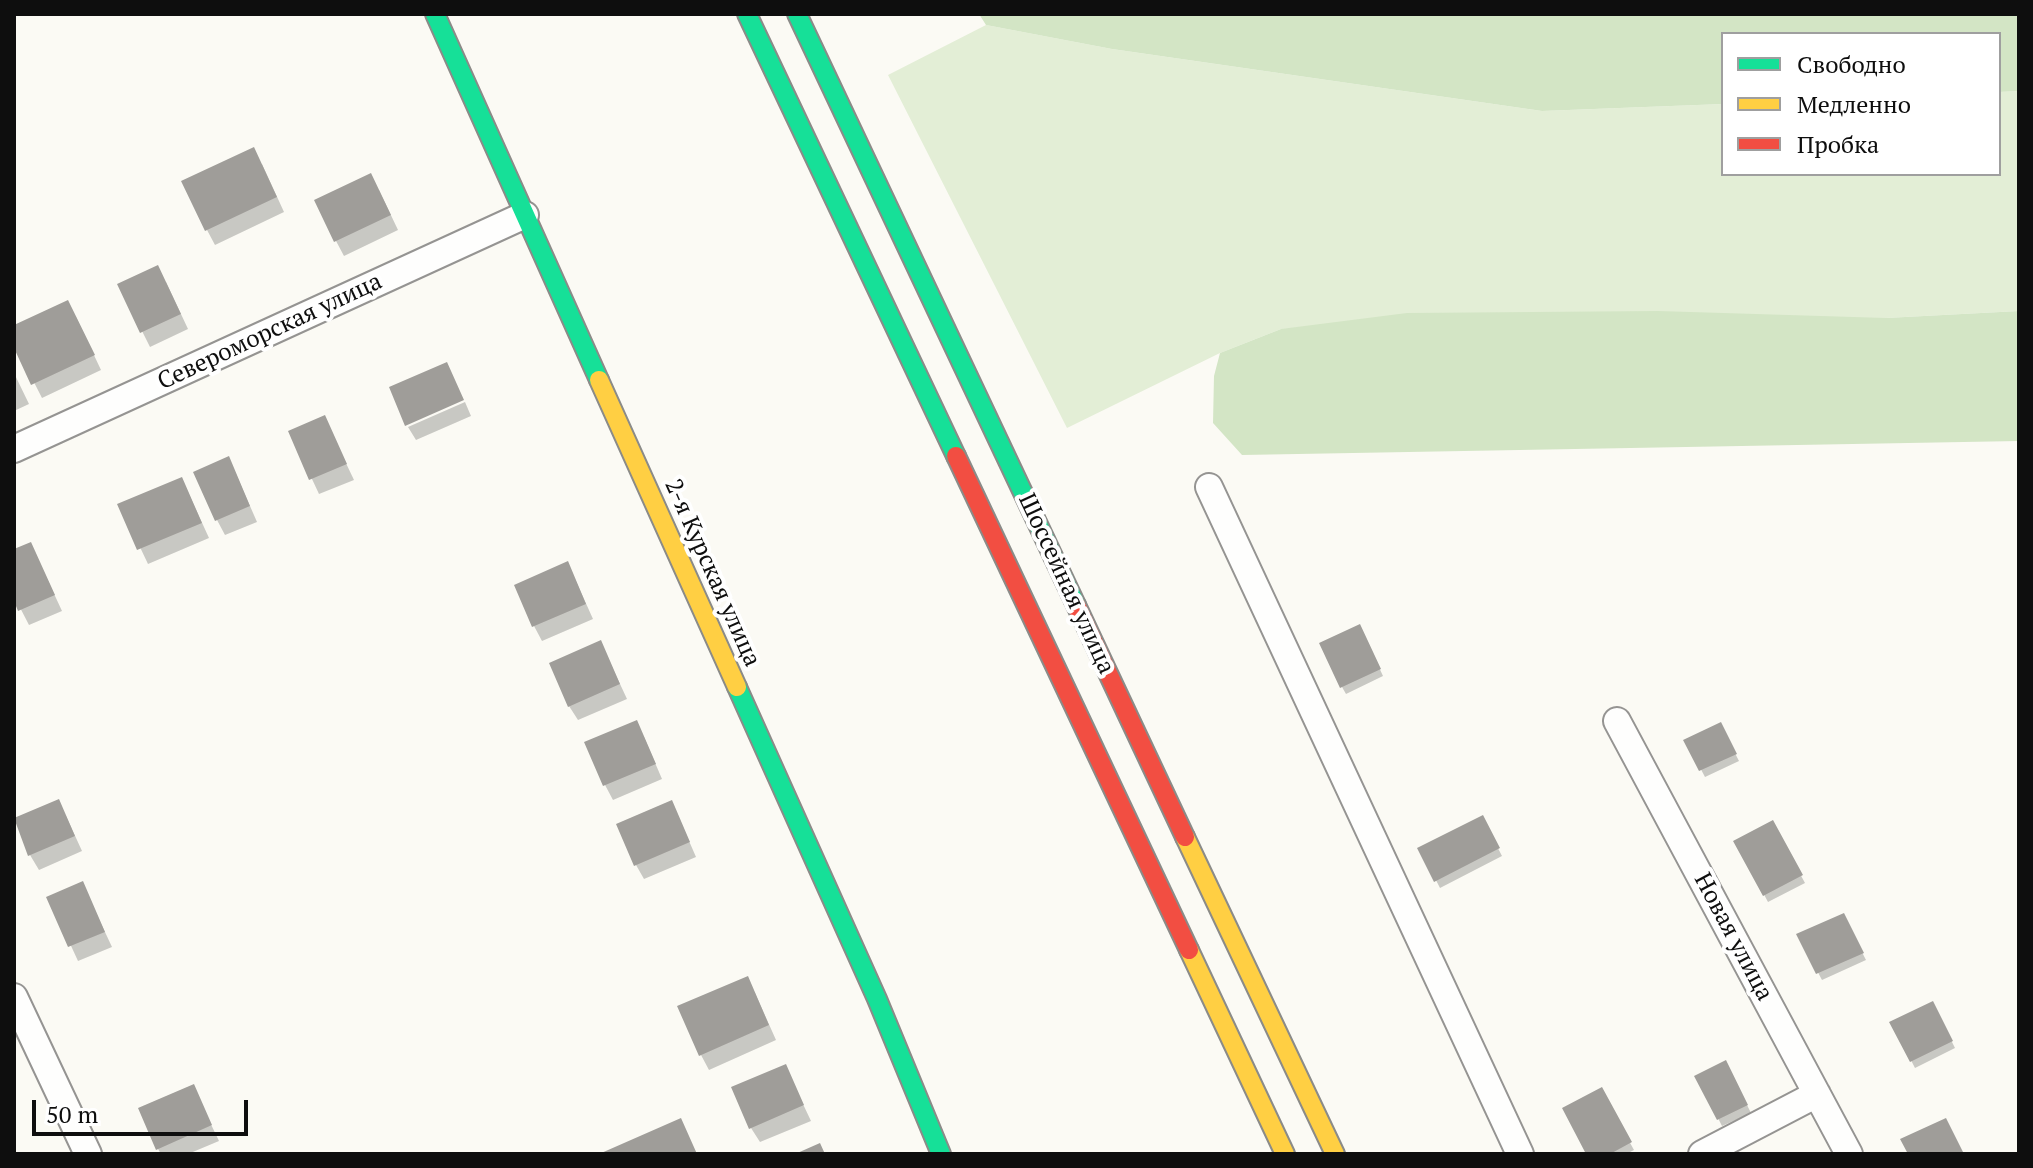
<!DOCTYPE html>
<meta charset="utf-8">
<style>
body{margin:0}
#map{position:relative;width:2033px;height:1168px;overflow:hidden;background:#fbfaf4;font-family:"PT Serif",serif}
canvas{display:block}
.frame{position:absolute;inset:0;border:16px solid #0e0e0e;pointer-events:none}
.legend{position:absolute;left:1721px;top:32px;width:280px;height:144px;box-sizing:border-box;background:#fff;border:2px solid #9f9f9f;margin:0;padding:10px 14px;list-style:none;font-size:24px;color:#0e0e0e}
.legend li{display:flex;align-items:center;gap:16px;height:40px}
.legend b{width:40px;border:2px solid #9f9f9f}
.scale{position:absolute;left:32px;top:1100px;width:216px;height:36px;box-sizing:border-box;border:4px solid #0e0e0e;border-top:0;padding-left:10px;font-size:24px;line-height:28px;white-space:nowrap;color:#0e0e0e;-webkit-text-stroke:6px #fff;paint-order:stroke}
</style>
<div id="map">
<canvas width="2033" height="1168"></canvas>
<div class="frame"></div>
<ul class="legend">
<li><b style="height:10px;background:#16e098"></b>Свободно</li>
<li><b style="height:10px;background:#ffcf43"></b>Медленно</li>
<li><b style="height:10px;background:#f24e42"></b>Пробка</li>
</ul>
<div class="scale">50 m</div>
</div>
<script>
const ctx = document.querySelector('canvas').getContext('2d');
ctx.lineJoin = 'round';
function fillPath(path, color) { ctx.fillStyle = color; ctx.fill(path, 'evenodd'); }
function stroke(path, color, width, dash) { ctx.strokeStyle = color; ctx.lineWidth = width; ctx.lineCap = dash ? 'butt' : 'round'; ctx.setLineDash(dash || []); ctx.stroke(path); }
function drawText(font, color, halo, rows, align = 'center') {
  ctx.font = font + ' "PT Serif",serif'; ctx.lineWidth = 8; ctx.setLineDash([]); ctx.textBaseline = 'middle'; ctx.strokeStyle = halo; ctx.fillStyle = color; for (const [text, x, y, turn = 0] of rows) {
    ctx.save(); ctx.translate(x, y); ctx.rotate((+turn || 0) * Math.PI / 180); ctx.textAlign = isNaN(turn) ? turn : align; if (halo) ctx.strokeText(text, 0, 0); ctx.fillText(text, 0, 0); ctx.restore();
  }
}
const green = new Path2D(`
 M 986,25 L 1112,49 L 1542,111 L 1723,104 L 1723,174 L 1999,174 L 1999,92 L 2019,91 L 2019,311 L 1886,318 L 1281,329 L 1220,353 L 1067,428 L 888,75 Z`);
const forest = new Path2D(`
 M 979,14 L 2019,14 L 2019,91 L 1999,92 L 1999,34 L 1723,34 L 1723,104 L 1542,111 L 1112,49 L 986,25 Z
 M 1658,311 L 1886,318 L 2019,311 L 2019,441 L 1242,455 L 1213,423 L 1214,376 L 1220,353 L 1281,329 L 1407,313 Z`);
const shadow = new Path2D(`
 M 262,164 L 284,212 L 215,245 L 207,230 Z
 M 379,190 L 398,230 L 344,256 L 336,241 Z
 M 166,282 L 188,329 L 150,347 L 119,285 Z
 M 76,317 L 101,370 L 42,398 L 14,343 L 14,328 Z
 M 14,373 L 29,404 L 14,411 Z
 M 465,402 L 471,416 L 416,440 L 408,427 Z
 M 324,417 L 354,480 L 319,494 L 290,432 Z
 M 236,474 L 257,522 L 225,535 L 217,520 Z
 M 182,479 L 209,538 L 148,564 L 120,505 Z
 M 31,544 L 62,611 L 29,625 L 14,596 L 14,551 Z
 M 575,579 L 593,619 L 542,641 L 534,626 Z
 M 1363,633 L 1383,676 L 1346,694 L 1342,687 Z
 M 601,643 L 627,699 L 578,720 L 569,706 Z
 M 1720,724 L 1739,761 L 1705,777 L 1686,741 Z
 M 644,737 L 662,779 L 613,800 L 605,785 Z
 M 66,816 L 82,851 L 39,870 L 30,855 Z
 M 1482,817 L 1502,856 L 1440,888 L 1420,849 Z
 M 679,818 L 696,857 L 644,879 L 636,865 Z
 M 1772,822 L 1805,883 L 1768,902 L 1736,842 Z
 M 82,883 L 112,947 L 78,961 L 49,898 Z
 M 1843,915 L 1866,960 L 1822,980 L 1798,935 Z
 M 755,993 L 776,1040 L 709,1070 L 701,1055 Z
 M 1936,1010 L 1955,1048 L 1915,1068 L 1892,1023 Z
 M 785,1066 L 811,1121 L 760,1142 L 751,1128 Z
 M 1729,1069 L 1751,1113 L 1722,1126 L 1697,1077 Z
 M 193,1087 L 219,1141 L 188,1154 L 161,1154 L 158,1149 Z
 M 1601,1090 L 1634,1150 L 1626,1154 L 1589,1154 Z`);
const building = new Path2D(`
 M 254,147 L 277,197 L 205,231 L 181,181 Z
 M 371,173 L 391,215 L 334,242 L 314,200 Z
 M 158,265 L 181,314 L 140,333 L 117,284 Z
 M 68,300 L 95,355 L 31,385 L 14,348 L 14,325 Z
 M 447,362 L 464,400 L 405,426 L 389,387 Z
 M 325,415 L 347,464 L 309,480 L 288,431 Z
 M 229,456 L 250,506 L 215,521 L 193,472 Z
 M 182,477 L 202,523 L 137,550 L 117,504 Z
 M 31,542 L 55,595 L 18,611 L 14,601 L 14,549 Z
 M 568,561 L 586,604 L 532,627 L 514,585 Z
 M 1360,624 L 1381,669 L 1340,688 L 1319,643 Z
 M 601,640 L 620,684 L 568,707 L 549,663 Z
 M 637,720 L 656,764 L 603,786 L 584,742 Z
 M 1721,722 L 1737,754 L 1699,771 L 1683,740 Z
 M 59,799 L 75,836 L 28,856 L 14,818 Z
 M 672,800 L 690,842 L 634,866 L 616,824 Z
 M 1483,815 L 1500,848 L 1434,882 L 1417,848 Z
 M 1773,820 L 1803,875 L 1763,896 L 1733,841 Z
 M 83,881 L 105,932 L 68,947 L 46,897 Z
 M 1844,913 L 1864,953 L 1816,974 L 1796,934 Z
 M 748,976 L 769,1025 L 699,1056 L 677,1006 Z
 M 1933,1001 L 1953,1041 L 1910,1062 L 1889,1022 Z
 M 1726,1060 L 1748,1105 L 1717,1120 L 1694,1076 Z
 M 786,1064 L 804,1105 L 749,1129 L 731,1087 Z
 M 194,1084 L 212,1125 L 156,1150 L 138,1108 Z
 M 1602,1087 L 1632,1142 L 1610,1154 L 1586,1154 L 1562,1108 Z
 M 681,1118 L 697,1154 L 599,1154 Z
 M 1946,1118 L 1964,1154 L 1908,1154 L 1900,1139 Z
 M 820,1143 L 825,1154 L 795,1154 Z`);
const street = new Path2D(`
 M 14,449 L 525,215
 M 1209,487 L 1520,1154
 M 1617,721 L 1849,1154
 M 14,997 L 88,1154
 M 1702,1154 L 1817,1094`);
const fast = new Path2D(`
 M 435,14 L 599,380
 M 747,14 L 956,456
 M 797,14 L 1076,605
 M 737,687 L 877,999 L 941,1154`);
const slow = new Path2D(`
 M 599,380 L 737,687
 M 1185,837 L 1335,1154
 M 1189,950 L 1285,1154`);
const jam = new Path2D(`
 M 956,456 L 1189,950
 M 1076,605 L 1185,837`);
const streetNames = [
 ["Североморская улица",270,332,-25],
 ["2-я Курская улица",712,573,66],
 ["Шоссейная улица",1066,584,65],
 ["Новая улица",1733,937,62]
];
fillPath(green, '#e3eed6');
fillPath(forest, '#d3e5c5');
fillPath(shadow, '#0003');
fillPath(building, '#9f9d99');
stroke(street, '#959492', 30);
stroke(fast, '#8b8b88', 22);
stroke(slow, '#8b8b88', 22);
stroke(jam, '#8b8b88', 22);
stroke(street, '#fefefd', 26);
stroke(fast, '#16e098', 18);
stroke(slow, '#ffcf43', 18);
stroke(jam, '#f24e42', 18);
drawText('24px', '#0e0e0e', '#fff', streetNames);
</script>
